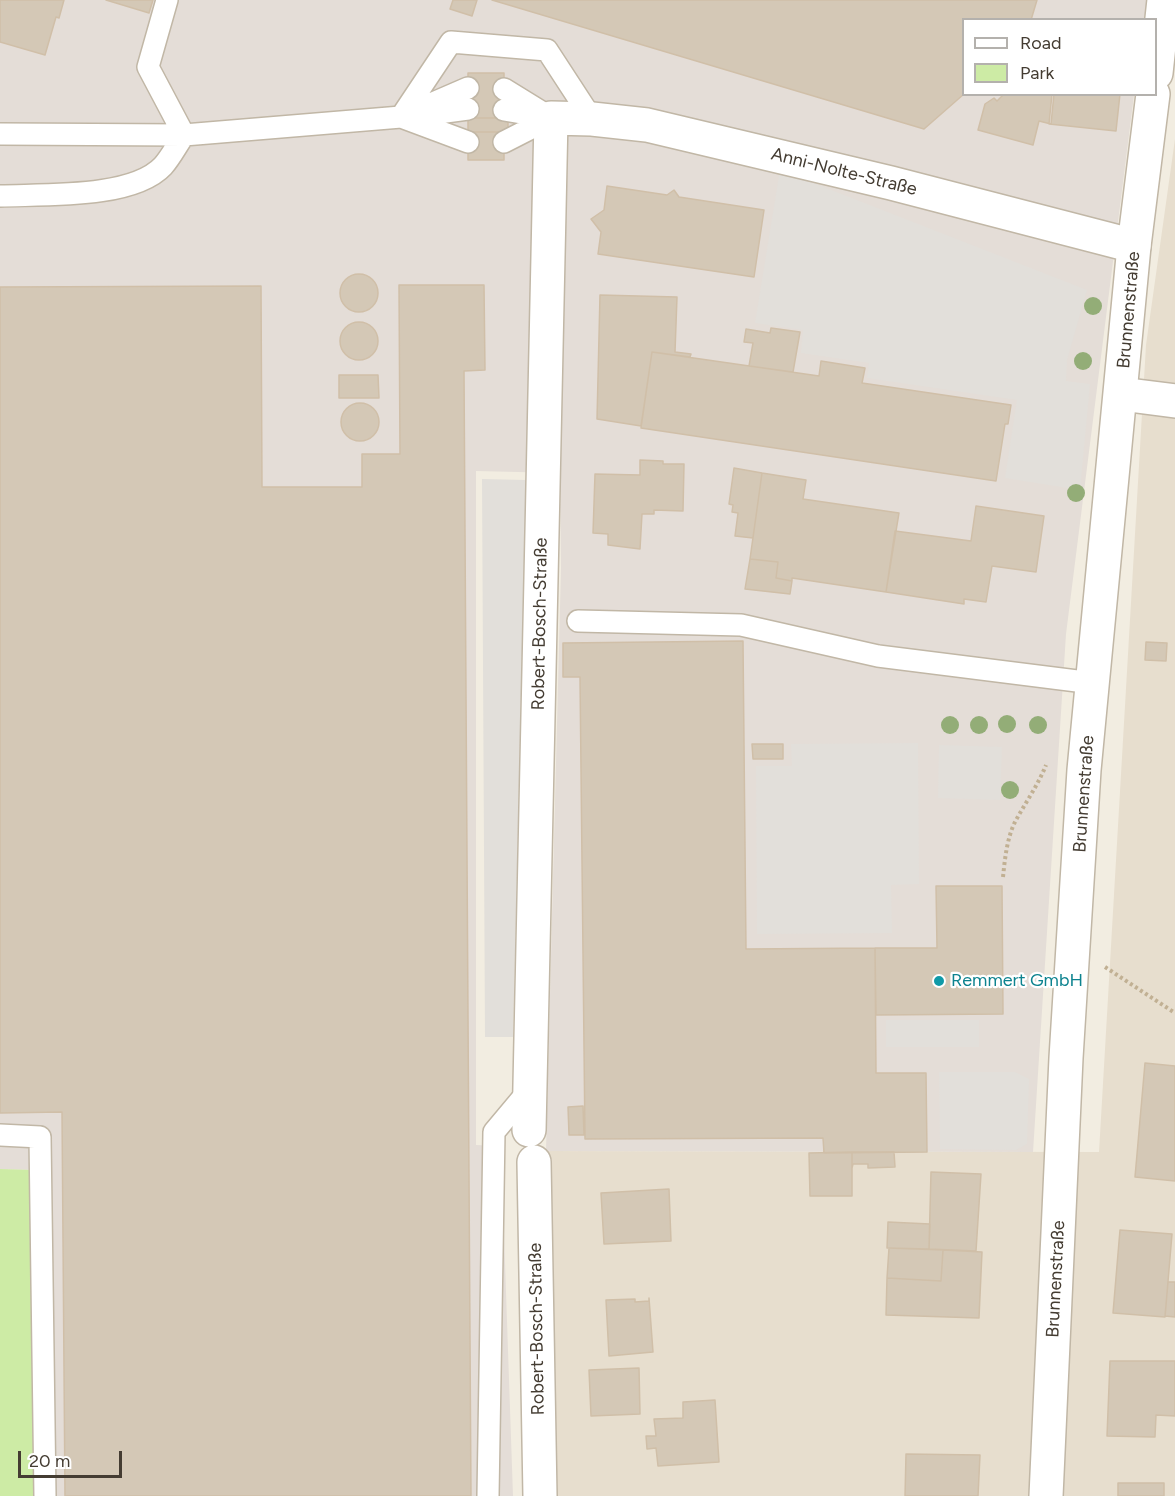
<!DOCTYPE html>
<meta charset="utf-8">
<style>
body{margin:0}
#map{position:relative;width:1175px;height:1496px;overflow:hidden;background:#f2ede1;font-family:Figtree,sans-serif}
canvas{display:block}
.legend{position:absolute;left:962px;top:18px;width:195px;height:78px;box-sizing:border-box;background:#fff;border:2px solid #b4b1ad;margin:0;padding:8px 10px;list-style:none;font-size:18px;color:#443c32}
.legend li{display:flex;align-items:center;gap:12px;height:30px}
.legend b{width:30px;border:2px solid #b4b1ad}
.scale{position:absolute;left:18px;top:1451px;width:104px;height:27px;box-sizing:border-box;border:3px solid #443c32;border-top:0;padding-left:8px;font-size:18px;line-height:21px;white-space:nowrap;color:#443c32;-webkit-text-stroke:4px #fff;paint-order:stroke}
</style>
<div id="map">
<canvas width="1175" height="1496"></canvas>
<ul class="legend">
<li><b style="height:8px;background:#fff"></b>Road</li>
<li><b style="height:16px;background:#cdeba5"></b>Park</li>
</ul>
<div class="scale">20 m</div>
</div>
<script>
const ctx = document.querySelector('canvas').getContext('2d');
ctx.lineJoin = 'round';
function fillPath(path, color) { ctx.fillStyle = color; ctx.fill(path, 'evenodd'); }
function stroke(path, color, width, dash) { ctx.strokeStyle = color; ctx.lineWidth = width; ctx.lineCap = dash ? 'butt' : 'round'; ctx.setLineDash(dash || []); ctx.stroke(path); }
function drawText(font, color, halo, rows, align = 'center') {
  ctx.font = font + ' Figtree,sans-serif'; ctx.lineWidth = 4.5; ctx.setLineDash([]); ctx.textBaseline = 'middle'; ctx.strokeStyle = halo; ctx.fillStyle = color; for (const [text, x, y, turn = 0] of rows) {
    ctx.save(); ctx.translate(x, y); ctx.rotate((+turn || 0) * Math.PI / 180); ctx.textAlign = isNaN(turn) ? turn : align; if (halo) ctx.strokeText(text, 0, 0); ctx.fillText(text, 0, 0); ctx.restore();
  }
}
const residential = new Path2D(`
 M 1175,139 L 1175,1496 L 557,1496 L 546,1151 L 1099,1152 L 1146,345 Z`);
const industrial = new Path2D(`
 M 0,0 L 1147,0 L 1144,19 L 964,20 L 964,94 L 1134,95 L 1066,634 L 1033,1152 L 546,1151 L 561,568 L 560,473 L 476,471 L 476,1145 L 501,1146 L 513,1496 L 38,1496 L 34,1170 L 0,1169 Z`);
const green = new Path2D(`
 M 0,1169 L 35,1170 L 38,1496 L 0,1496 Z`);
const parking = new Path2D(`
 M 780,170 L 1087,290 L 1067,360 L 1066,381 L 1090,384 L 1080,490 L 1005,478 L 1017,400 L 867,378 L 869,363 L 801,353 L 803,330 L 755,323 Z
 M 482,479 L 526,480 L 513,1037 L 485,1037 Z
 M 918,743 L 919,884 L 891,885 L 892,933 L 757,934 L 756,766 L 792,766 L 791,744 Z
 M 939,745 L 1002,747 L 1000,800 L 938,798 Z
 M 886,1020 L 979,1020 L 979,1047 L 886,1047 Z
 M 939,1072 L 1015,1072 L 1029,1079 L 1027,1144 L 1016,1150 L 940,1149 Z`);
const building = new Path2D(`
 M 0,0 L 64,0 L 59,18 L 56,17 L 45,55 L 0,42 Z
 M 106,0 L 153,0 L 149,13 Z
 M 453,0 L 477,0 L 472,16 L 450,9 Z
 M 492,0 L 1037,0 L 1031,20 L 964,20 L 964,94 L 924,129 Z
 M 468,73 L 504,73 L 504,118 L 468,118 Z
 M 1004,94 L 1054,94 L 1051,124 L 1039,121 L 1033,145 L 978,130 L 985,104 L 994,98 L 997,101 Z
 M 1052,94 L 1120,94 L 1116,131 L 1049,124 Z
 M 468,118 L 508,118 L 508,132 L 468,132 Z
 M 468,132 L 504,132 L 504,160 L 468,160 Z
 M 607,186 L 667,195 L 674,190 L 679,197 L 764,210 L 754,277 L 598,254 L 601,232 L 591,219 L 604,210 Z
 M340 293a19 19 0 1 1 38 0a19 19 0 1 1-38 0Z
 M 399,285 L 484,285 L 485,370 L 464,371 L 471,1496 L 65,1496 L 62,1112 L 0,1113 L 0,287 L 261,286 L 262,487 L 362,487 L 362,454 L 400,454 Z
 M 600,295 L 677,297 L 675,352 L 691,354 L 690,357 L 652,352 L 641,426 L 597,419 Z
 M340 341a19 19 0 1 1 38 0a19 19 0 1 1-38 0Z
 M 771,328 L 800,332 L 793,372 L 749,366 L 753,343 L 744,342 L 746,329 L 770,333 Z
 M 652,352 L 819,376 L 821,361 L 865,368 L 862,383 L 1011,405 L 1008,424 L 1005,424 L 996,481 L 641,428 Z
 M 339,375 L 378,375 L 379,398 L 339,398 Z
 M341 422a19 19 0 1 1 38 0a19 19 0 1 1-38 0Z
 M 640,460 L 663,461 L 663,464 L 684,464 L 683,511 L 654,510 L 654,514 L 642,514 L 640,549 L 608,545 L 608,534 L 593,533 L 595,474 L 640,475 Z
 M 734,468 L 762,473 L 753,538 L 735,536 L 738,513 L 732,512 L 733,505 L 729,504 Z
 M 762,473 L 806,480 L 803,499 L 899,513 L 886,592 L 792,578 L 792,581 L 776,578 L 778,562 L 750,559 Z
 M 976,506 L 1044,516 L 1036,572 L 992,566 L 986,602 L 964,599 L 964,604 L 886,592 L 895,531 L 971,541 Z
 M 750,559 L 778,562 L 776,578 L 792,581 L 790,594 L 745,589 Z
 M 743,641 L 746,949 L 875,948 L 876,1073 L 926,1073 L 927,1152 L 824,1153 L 823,1138 L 585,1139 L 580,677 L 563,677 L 563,643 Z
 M 1146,642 L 1167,643 L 1166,661 L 1145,660 Z
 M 752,744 L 783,744 L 783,759 L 753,759 Z
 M 936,886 L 1002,886 L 1003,1014 L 876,1015 L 875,948 L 937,948 Z
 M 1145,1063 L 1175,1066 L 1175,1181 L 1135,1177 Z
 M 583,1106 L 584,1135 L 569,1135 L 568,1107 Z
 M 852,1152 L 852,1196 L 810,1196 L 809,1153 Z
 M 852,1152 L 894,1152 L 895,1167 L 868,1168 L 868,1164 L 853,1164 L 852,1168 Z
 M 931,1172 L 981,1174 L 976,1251 L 929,1249 Z
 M 669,1189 L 671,1241 L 604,1244 L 601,1193 Z
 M 888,1222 L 930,1224 L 929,1249 L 887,1248 Z
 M 1120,1230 L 1172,1234 L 1165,1317 L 1113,1313 Z
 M 889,1248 L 943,1250 L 941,1281 L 887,1278 Z
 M 943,1250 L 982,1252 L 979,1318 L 886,1315 L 887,1278 L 941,1281 Z
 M 1168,1282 L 1175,1282 L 1175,1317 L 1165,1316 Z
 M 649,1298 L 653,1352 L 609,1356 L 606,1300 L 635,1299 L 635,1302 L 649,1301 Z
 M 1110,1361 L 1175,1361 L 1175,1416 L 1156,1415 L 1155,1437 L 1107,1436 Z
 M 639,1368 L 640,1414 L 591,1416 L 589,1370 Z
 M 715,1400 L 719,1462 L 658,1466 L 656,1448 L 647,1449 L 646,1436 L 656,1436 L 654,1419 L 683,1418 L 683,1402 Z
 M 906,1454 L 980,1455 L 978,1496 L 905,1496 Z
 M 1118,1483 L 1164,1483 L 1164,1496 L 1118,1496 Z`);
const path = new Path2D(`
 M 1003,877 C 1005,858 1007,837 1016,820 C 1026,802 1038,785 1046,765
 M 1105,967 L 1175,1013`);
const service = new Path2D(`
 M 167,0 L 148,67 L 184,135 L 401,117 L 451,42 L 547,50 L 592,119
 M 504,89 L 551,118
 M 504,110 L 539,116
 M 423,115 L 468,109
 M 401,117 L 468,88
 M 401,117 L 468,142
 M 0,134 L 184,135
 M 504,142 L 551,118
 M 0,196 C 43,194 132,199 163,166 C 171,157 177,145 184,135
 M 578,621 L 741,625 L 878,656 L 1093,683
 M 0,1135 L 40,1137 L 45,1496
 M 488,1496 L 494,1132 L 530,1089`);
const minor = new Path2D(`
 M 1121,394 L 1175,401
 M 529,1130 L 551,118 L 592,119 L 647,125 L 891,183 L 1134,246
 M 534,1162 L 540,1496`);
const tertiary = new Path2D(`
 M 1156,73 L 1164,0
 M 1046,1496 L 1066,1058 L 1084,770 L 1134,246 L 1153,94`);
const trees = [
 [1093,306],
 [1083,361],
 [1076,493],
 [1007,724],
 [950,725],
 [979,725],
 [1038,725],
 [1010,790]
];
const markers = [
 [939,981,6,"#0f9aa8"]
];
const streetNames = [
 ["Anni-Nolte-Straße",844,172,14],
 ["Brunnenstraße",1129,310,-85],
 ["Robert-Bosch-Straße",540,624,-89],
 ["Brunnenstraße",1084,794,-86],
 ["Brunnenstraße",1056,1279,-87],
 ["Robert-Bosch-Straße",537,1329,-91]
];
const cultureNames = [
 ["Remmert GmbH",951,981]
];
fillPath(residential, '#e7dece');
fillPath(industrial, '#e4ddd7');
fillPath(green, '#cdeba5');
fillPath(parking, '#e2dfda');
fillPath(building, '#d4c8b6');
stroke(building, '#d0bfa8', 1.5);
stroke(service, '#c1b7a6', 24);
stroke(minor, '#c1b7a6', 36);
stroke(tertiary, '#c1b7a6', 36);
stroke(path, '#c1b093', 4, [3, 3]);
stroke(service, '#fff', 21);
stroke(minor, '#fff', 33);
stroke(tertiary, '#fff', 33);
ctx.fillStyle = '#93ad77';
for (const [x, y] of trees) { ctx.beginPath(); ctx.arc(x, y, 9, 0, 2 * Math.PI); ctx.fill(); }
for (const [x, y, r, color] of markers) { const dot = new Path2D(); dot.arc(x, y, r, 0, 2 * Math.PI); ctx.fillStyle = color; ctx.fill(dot); stroke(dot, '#fff', 2); }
drawText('18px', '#443c32', '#fff', streetNames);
drawText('18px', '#0d838f', '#fff', cultureNames, 'left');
</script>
